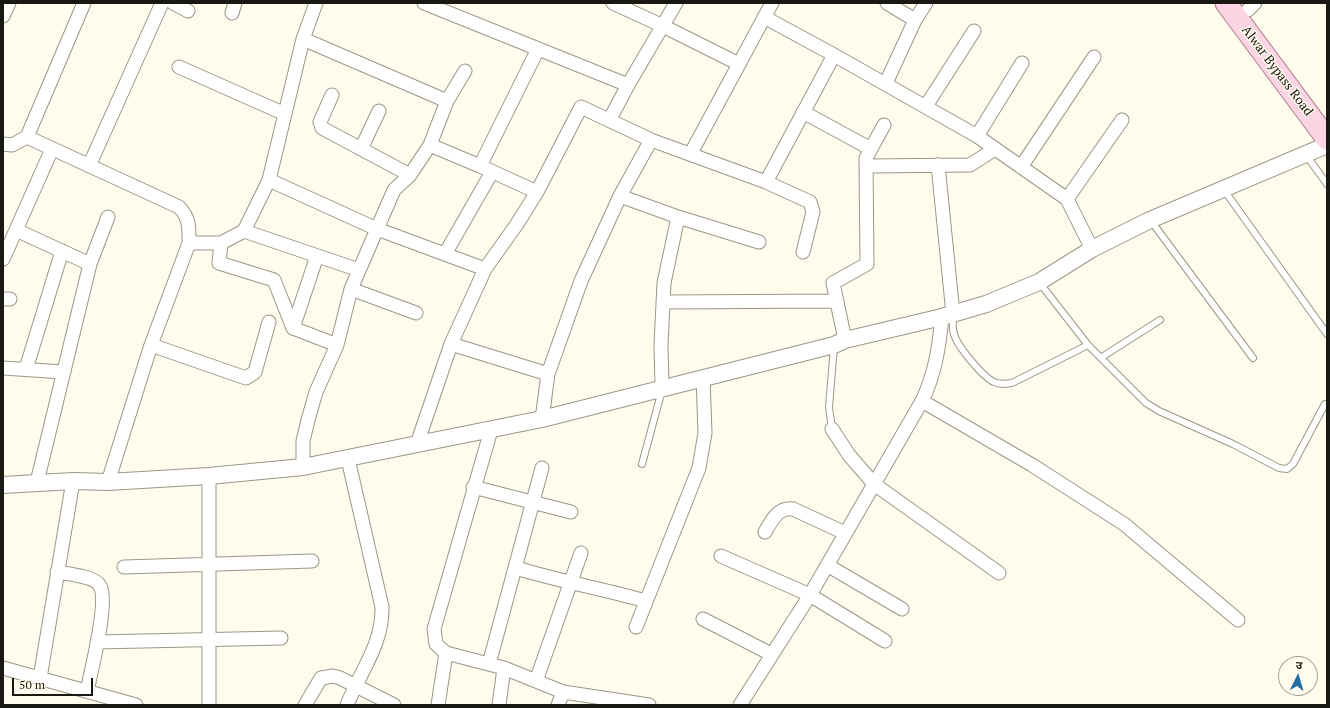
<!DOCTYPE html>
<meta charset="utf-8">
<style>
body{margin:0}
#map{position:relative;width:1330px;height:708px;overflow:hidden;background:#fffbed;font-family:"PT Serif","Noto Sans Devanagari",serif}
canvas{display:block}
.frame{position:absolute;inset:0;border:4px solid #191812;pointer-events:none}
.north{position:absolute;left:1278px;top:656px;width:40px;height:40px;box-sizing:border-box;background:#fffbed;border:1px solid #a3a095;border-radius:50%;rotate:5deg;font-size:11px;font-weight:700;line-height:16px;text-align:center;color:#191812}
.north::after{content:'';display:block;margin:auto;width:14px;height:18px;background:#226fa2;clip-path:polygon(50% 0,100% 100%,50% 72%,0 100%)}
.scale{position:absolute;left:12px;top:678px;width:81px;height:18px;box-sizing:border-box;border:2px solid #191812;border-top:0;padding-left:5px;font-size:12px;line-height:14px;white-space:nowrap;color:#191812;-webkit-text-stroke:3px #fffbed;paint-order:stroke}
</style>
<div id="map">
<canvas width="1330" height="708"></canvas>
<div class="frame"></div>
<div class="north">उ</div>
<div class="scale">50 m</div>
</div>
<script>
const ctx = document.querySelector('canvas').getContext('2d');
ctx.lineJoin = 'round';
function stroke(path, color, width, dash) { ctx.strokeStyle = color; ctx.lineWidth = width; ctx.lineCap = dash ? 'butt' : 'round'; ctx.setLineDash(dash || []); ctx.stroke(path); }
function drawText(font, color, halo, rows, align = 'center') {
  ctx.font = font + ' "PT Serif",serif'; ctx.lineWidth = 3; ctx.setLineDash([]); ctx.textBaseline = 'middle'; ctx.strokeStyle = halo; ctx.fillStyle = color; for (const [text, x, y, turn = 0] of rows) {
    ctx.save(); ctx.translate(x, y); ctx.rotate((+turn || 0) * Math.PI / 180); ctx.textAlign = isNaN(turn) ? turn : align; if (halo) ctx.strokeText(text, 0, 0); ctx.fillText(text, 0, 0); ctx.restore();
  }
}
const service = new Path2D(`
 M 1306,155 L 1327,184
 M 1224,190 L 1327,334
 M 1151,221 L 1253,358
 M 1039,282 L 1088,345 L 1146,403 L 1159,411 L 1233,444 L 1279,468 L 1287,469 L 1293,464 L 1325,404
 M 953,315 C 953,321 952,328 954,334 C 957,346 983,377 994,382 C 1000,385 1006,384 1012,383 L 1088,345
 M 1102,357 L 1160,320
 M 832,429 L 829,407 L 834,346
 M 642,464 L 662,390`);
const minor = new Path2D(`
 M 84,3 L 27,137 L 179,207 C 190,218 189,229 189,243
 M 173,3 L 188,11
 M 424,3 L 628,85
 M 613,3 L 663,26 L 739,64
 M 1248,10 L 1255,3
 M 232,13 L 235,3
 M 3,16 L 9,3
 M 764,17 L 834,55 L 977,136 L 1067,199 L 1092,249
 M 915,20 L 926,3
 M 303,39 L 447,101 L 430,145 L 480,166 L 537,192
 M 179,67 L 285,114
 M 886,83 L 915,20 L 887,3
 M 332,95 L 320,122 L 322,128 L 410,175
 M 447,101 L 465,71
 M 926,106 L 974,31
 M 803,112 L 871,149
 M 610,119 L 628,85 L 676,3
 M 977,136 L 1022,63
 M 3,144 L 12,145 L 27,137
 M 52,149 L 16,230 L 90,264
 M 361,149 L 379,111
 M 691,153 L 772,3
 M 938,165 L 953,314
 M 89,166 L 162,3
 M 480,166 L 538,49
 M 867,166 L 970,165 L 995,149
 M 1021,167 L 1094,57
 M 269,180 L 377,229 L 485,269
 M 766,182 L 834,55
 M 620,196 L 678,217 L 759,242
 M 1067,199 L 1122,120
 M 244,231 L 359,270
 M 221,243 L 219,263 L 274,280 L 293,328
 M 445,254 L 492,172
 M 317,256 L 293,328 L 337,345
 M 3,259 L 16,230
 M 351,289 L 416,313
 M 3,299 L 10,299
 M 663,302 L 837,301
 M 845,340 L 833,283 L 867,264 L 866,158 L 884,125
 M 451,344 L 548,374
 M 151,345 L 246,378 L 255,372 L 269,322
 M 3,368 L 64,372
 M 26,369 L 62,251
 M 662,388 L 661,345 L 664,283 L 678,217
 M 922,401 L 1032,465 L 1124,524 L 1238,620
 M 542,419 L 548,374 L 581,281 L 620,196 L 651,140
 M 832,429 L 849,455 L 874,484 L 999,573
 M 491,430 L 434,629 L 436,644 L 446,653 L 504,668 L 563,692 L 649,705
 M 417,444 L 451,344 L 485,269 L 517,224 L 537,192 L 581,107 L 651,140 L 766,182 L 810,202 L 813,212 L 803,252
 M 303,467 L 303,441 L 308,420 L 316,392 L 337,345 L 351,289 L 394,190 L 410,175 L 430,145
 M 37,482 L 90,264 L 108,217
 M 108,482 L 151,345 L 189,243 L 221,243 L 244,231 L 269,180 L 303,39 L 316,3
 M 473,487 L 571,512
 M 765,532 C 772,520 778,507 793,509 L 845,533
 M 721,556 L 810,595 L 885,641
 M 827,565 L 902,609
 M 124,567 L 312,561
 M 516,568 C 559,581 603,589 646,601
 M 57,572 C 68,574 95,576 100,586 C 109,601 91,672 87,691
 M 703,619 L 771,654
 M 636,627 L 699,468 L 705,433 L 703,377
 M 97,642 L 281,638
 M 489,664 L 542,468
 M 3,668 L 136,705
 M 40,678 L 73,481
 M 536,681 L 581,553
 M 209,705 L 209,476
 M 305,705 L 321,678 L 333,676 L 340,678 L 394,705
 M 347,705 C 360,672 383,644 382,607 L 348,459
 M 438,705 L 446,653
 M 499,705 L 504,668
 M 558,705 L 563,692
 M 740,705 L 810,595 L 922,401 C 935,374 939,348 942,317`);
const tertiary = new Path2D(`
 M 3,485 L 73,481 L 108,482 L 209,476 L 303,467 L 542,419 L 834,345 L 845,340 L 942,317 L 986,304 L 1039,282 L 1092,249 L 1150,220 L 1327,145`);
const primary = new Path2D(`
 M 1226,3 L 1327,139`);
const streetNames = [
 ["Alwar Bypass Road",1277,71,53]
];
stroke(service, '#9b9787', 8);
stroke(minor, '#9b9787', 15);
stroke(tertiary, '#9b9787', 18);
stroke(primary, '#ac808e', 23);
stroke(service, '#fff', 6);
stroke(minor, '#fff', 13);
stroke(tertiary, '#fff', 16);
stroke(primary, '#fdd4e3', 21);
drawText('13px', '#191812', '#fffbed', streetNames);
</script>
